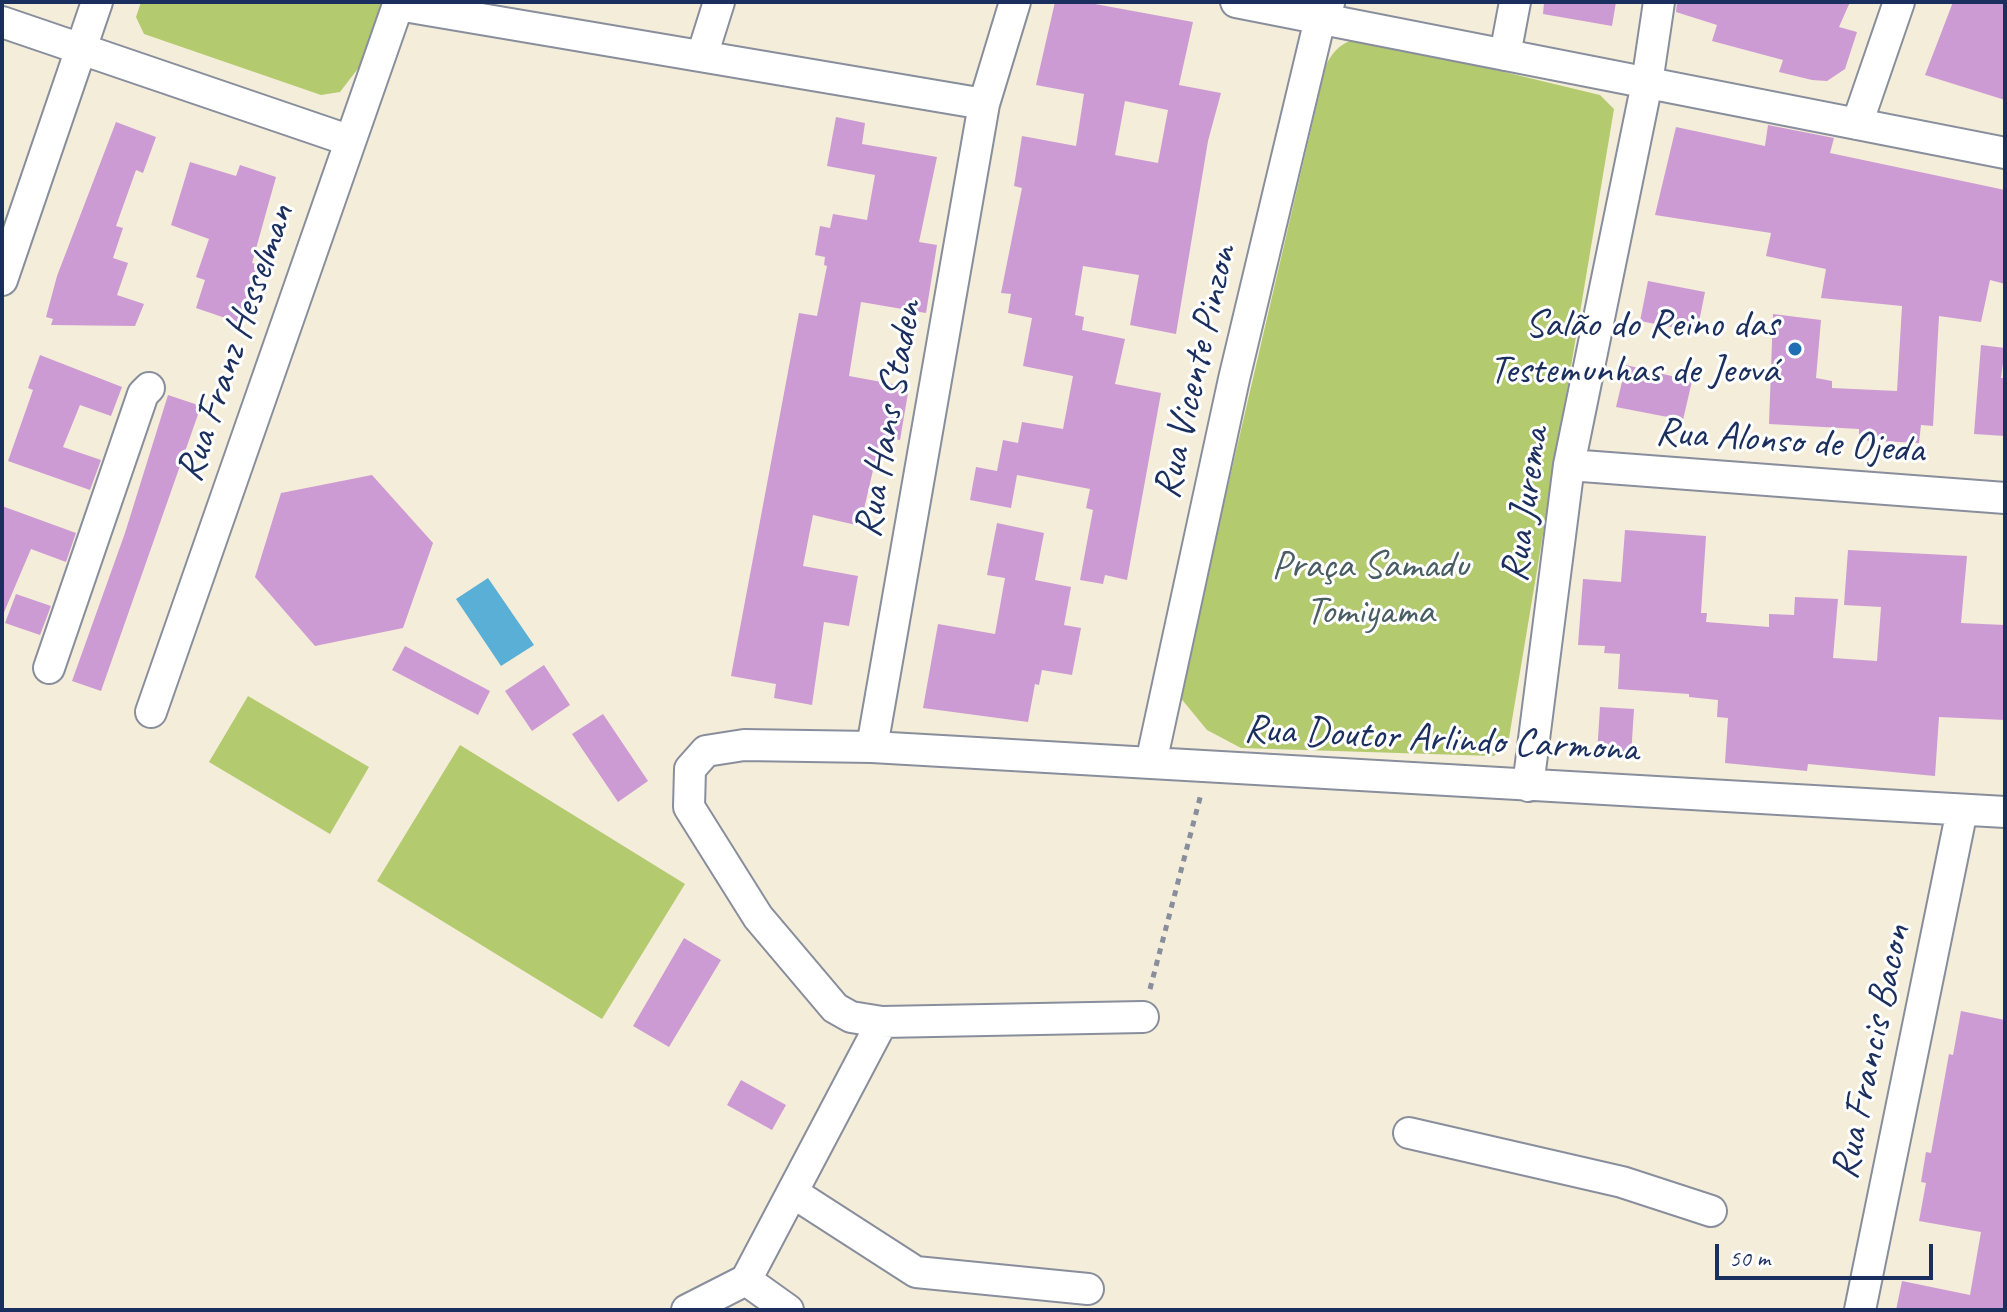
<!DOCTYPE html>
<meta charset="utf-8">
<style>
body{margin:0}
#map{position:relative;width:2007px;height:1312px;overflow:hidden;background:#f4edda;font-family:Caveat,sans-serif}
canvas{display:block}
.frame{position:absolute;inset:0;border:4px solid #1b2f5e;pointer-events:none}
.scale{position:absolute;left:1715px;top:1244px;width:218px;height:36px;box-sizing:border-box;border:4px solid #1b2f5e;border-top:0;padding-left:10px;font-size:24px;line-height:28px;white-space:nowrap;color:#1b2f5e;-webkit-text-stroke:6px #fff;paint-order:stroke}
</style>
<div id="map">
<canvas width="2007" height="1312"></canvas>
<div class="frame"></div>
<div class="scale">50 m</div>
</div>
<script>
const ctx = document.querySelector('canvas').getContext('2d');
ctx.lineJoin = 'round';
function fillPath(path, color) { ctx.fillStyle = color; ctx.fill(path, 'evenodd'); }
function stroke(path, color, width, dash) { ctx.strokeStyle = color; ctx.lineWidth = width; ctx.lineCap = dash ? 'butt' : 'round'; ctx.setLineDash(dash || []); ctx.stroke(path); }
function drawText(font, color, halo, rows, align = 'center') {
  ctx.font = font + ' Caveat,sans-serif'; ctx.lineWidth = 6; ctx.setLineDash([]); ctx.textBaseline = 'middle'; ctx.strokeStyle = halo; ctx.fillStyle = color; for (const [text, x, y, turn = 0] of rows) {
    ctx.save(); ctx.translate(x, y); ctx.rotate((+turn || 0) * Math.PI / 180); ctx.textAlign = isNaN(turn) ? turn : align; if (halo) ctx.strokeText(text, 0, 0); ctx.fillText(text, 0, 0); ctx.restore();
  }
}
const green = new Path2D(`
 M 141,2 L 384,2 L 363,62 L 340,92 L 321,95 L 144,34 L 136,17 Z
 M 1363,38 L 1600,95 L 1614,109 L 1509,738 L 1500,753 L 1493,756 L 1241,748 L 1207,730 L 1179,696 L 1326,65 C 1334,49 1344,40 1363,38 Z
 M 248,696 L 369,767 L 330,834 L 209,762 Z
 M 460,745 L 685,884 L 602,1019 L 377,881 Z`);
const water = new Path2D(`
 M 488,578 L 534,645 L 501,666 L 456,599 Z`);
const building = new Path2D(`
 M 1055,2 L 1084,2 L 1193,22 L 1179,85 L 1221,93 L 1208,141 L 1176,334 L 1130,325 L 1139,275 L 1083,266 L 1075,315 L 1084,317 L 1082,330 L 1125,339 L 1115,384 L 1161,393 L 1127,580 L 1105,575 L 1103,584 L 1080,580 L 1093,510 L 1086,508 L 1090,489 L 1017,475 L 1011,508 L 970,500 L 976,467 L 997,471 L 1003,440 L 1018,443 L 1022,422 L 1063,429 L 1073,376 L 1023,366 L 1032,318 L 1008,313 L 1011,294 L 1001,293 L 1022,188 L 1014,186 L 1022,136 L 1076,146 L 1084,94 L 1036,85 ZM 1125,101 L 1168,110 L 1158,163 L 1115,155 Z
 M 1544,2 L 1616,2 L 1612,26 L 1543,14 Z
 M 1677,2 L 1850,2 L 1839,27 L 1857,32 L 1845,69 L 1827,81 L 1812,80 L 1779,72 L 1783,60 L 1712,41 L 1717,25 L 1676,12 Z
 M 1953,2 L 2005,2 L 2005,100 L 1925,75 Z
 M 836,117 L 865,123 L 862,144 L 937,157 L 919,242 L 937,245 L 926,313 L 861,302 L 849,376 L 909,387 L 900,440 L 881,436 L 860,526 L 813,515 L 803,566 L 858,576 L 849,626 L 824,622 L 812,705 L 774,698 L 776,684 L 731,676 L 799,313 L 817,316 L 827,266 L 824,265 L 825,257 L 815,255 L 820,226 L 830,228 L 833,214 L 867,220 L 875,175 L 827,166 Z
 M 116,122 L 156,137 L 143,173 L 136,170 L 116,226 L 123,228 L 113,258 L 128,263 L 117,295 L 144,304 L 135,326 L 51,325 L 53,319 L 46,317 L 57,276 Z
 M 1768,125 L 1834,138 L 1830,153 L 2005,190 L 2005,284 L 1990,280 L 1981,322 L 1939,316 L 1933,426 L 1921,425 L 1919,443 L 1859,440 L 1859,429 L 1769,424 L 1773,314 L 1821,320 L 1816,378 L 1832,381 L 1832,388 L 1897,391 L 1902,306 L 1821,298 L 1826,269 L 1766,256 L 1771,233 L 1655,215 L 1676,127 L 1765,146 Z
 M 190,162 L 236,176 L 240,165 L 276,177 L 252,263 L 260,265 L 237,322 L 196,308 L 205,280 L 196,277 L 209,239 L 171,225 Z
 M 1648,281 L 1705,292 L 1697,332 L 1640,321 Z
 M 1981,345 L 2005,348 L 2001,378 L 2005,378 L 2005,436 L 1974,434 Z
 M 40,355 L 122,387 L 111,416 L 80,405 L 63,447 L 101,460 L 90,490 L 8,461 L 33,390 L 28,388 Z
 M 1626,365 L 1692,381 L 1683,420 L 1616,407 Z
 M 168,395 L 201,406 L 101,691 L 72,681 L 125,533 Z
 M 372,475 L 433,543 L 403,628 L 315,646 L 255,577 L 281,493 Z
 M 2,506 L 76,533 L 66,562 L 31,549 L 2,617 Z
 M 997,523 L 1044,533 L 1035,580 L 1071,587 L 1064,625 L 1081,628 L 1072,675 L 1042,670 L 1039,685 L 1035,684 L 1028,722 L 923,708 L 938,624 L 995,634 L 1005,578 L 987,575 Z
 M 1625,530 L 1706,536 L 1701,613 L 1707,613 L 1706,622 L 1769,627 L 1769,614 L 1794,615 L 1795,597 L 1838,599 L 1833,658 L 1877,661 L 1881,607 L 1844,605 L 1848,550 L 1967,556 L 1961,623 L 2005,625 L 2005,720 L 1939,717 L 1935,776 L 1808,764 L 1807,771 L 1725,763 L 1728,718 L 1717,717 L 1718,700 L 1689,697 L 1689,694 L 1618,689 L 1620,654 L 1604,653 L 1605,646 L 1578,645 L 1583,579 L 1621,582 Z
 M 16,594 L 51,606 L 40,635 L 5,623 Z
 M 405,646 L 490,691 L 478,715 L 392,670 Z
 M 544,665 L 570,705 L 532,731 L 505,691 Z
 M 1600,707 L 1634,709 L 1631,756 L 1597,754 Z
 M 603,714 L 648,781 L 618,802 L 572,734 Z
 M 684,938 L 721,960 L 669,1047 L 633,1026 Z
 M 1961,1011 L 2005,1020 L 2005,1310 L 1896,1310 L 1902,1281 L 1970,1295 L 1981,1232 L 1919,1221 L 1926,1183 L 1921,1182 L 1926,1152 L 1931,1153 L 1949,1054 L 1953,1055 Z
 M 741,1080 L 786,1105 L 772,1130 L 727,1105 Z`);
const path = new Path2D(`
 M 1150,989 L 1201,794`);
const minor = new Path2D(`
 M 1236,2 L 2005,153
 M 398,5 L 984,104
 M 2,22 L 348,140
 M 1505,55 L 1515,2
 M 702,56 L 719,2
 M 1857,124 L 1899,2
 M 2,280 L 97,2
 M 1569,465 L 2005,498
 M 49,668 L 143,394 L 149,388
 M 151,712 L 399,2
 M 872,747 L 984,104 L 1015,2
 M 1151,763 L 1234,379 L 1320,19 L 1329,3
 M 1528,786 L 1569,465 L 1647,83 L 1659,2
 M 1143,1017 L 882,1022 L 851,1017 L 835,1008 L 758,917 L 689,807 L 690,769 L 706,751 L 744,745 L 872,747 L 2005,812
 M 1409,1133 L 1622,1182 L 1711,1211
 M 795,1194 L 916,1272 L 1088,1289
 M 746,1280 L 788,1310
 M 687,1310 L 746,1280 L 882,1022
 M 1860,1310 L 1962,810`);
const markers = [
 [1795,349,8,"#1f6fb2"]
];
const poiNames = [
 ["Salão do Reino das",1779,326],
 ["Testemunhas de Jeová",1779,372]
];
const streetNames = [
 ["Rua Franz Hesselman",236,343,-71],
 ["Rua Vicente Pinzon",1196,372,-77],
 ["Rua Hans Staden",889,419,-80],
 ["Rua Alonso de Ojeda",1790,442,4],
 ["Rua Jurema",1526,505,-82],
 ["Rua Doutor Arlindo Carmona",1441,740,3],
 ["Rua Francis Bacon",1872,1052,-78]
];
const parkNames = [
 ["Praça Samadu",1370,567],
 ["Tomiyama",1370,613]
];
fillPath(green, '#b4ca6f');
fillPath(water, '#59afd6');
fillPath(building, '#cd9bd3');
stroke(minor, '#888e9c', 34);
stroke(path, '#888e9c', 5, [6, 6]);
stroke(minor, '#fff', 30);
for (const [x, y, r, color] of markers) { const dot = new Path2D(); dot.arc(x, y, r, 0, 2 * Math.PI); ctx.fillStyle = color; ctx.fill(dot); stroke(dot, '#fff', 3); }
drawText('40px', '#1b2f5e', '#fff', poiNames, 'right');
drawText('40px', '#1b2f5e', '#fff', streetNames);
drawText('40px', '#495e63', '#fff', parkNames);
</script>
